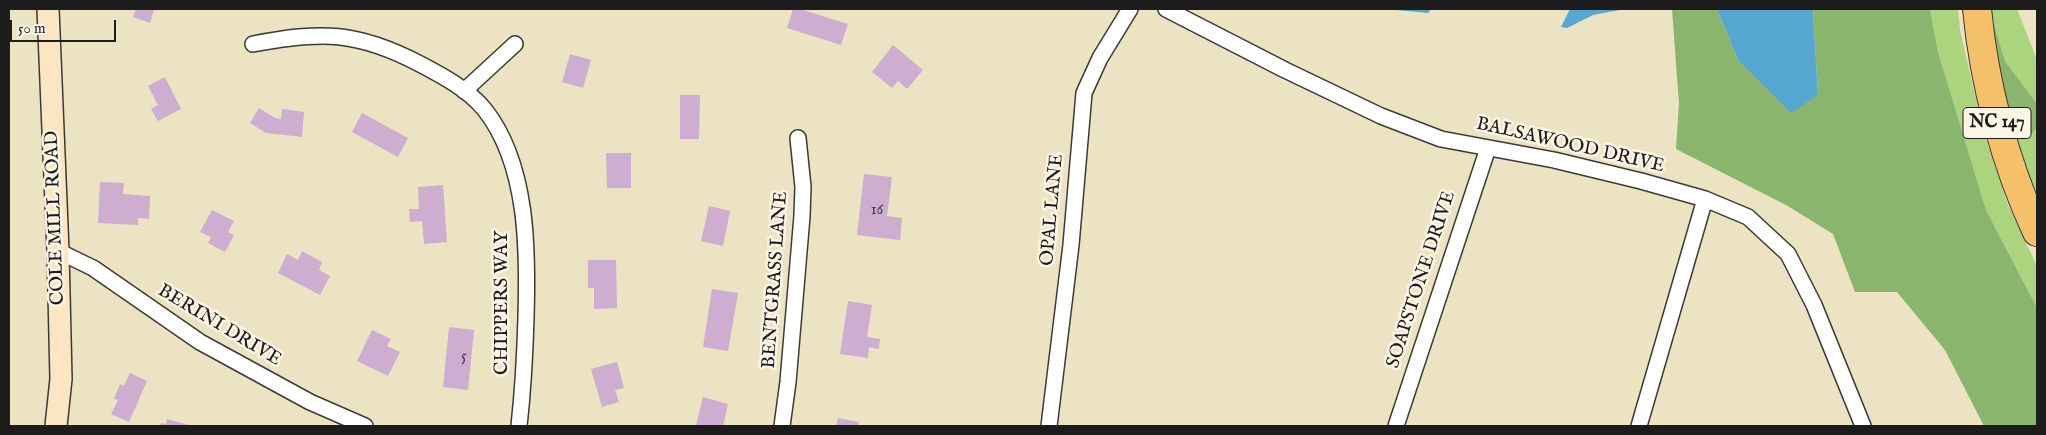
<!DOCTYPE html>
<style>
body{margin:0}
#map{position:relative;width:2046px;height:435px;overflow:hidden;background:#ebe3c2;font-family:"IM FELL English",serif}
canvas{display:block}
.frame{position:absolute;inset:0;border:10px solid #1c1c1c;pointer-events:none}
.scale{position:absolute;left:10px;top:20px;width:106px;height:22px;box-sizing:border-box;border:2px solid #1c1c1c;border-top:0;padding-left:6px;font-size:15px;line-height:18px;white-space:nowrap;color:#1c1c1c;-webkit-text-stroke:4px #fcf5e5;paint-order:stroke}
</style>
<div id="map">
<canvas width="2046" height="435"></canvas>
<div class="frame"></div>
<div class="scale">50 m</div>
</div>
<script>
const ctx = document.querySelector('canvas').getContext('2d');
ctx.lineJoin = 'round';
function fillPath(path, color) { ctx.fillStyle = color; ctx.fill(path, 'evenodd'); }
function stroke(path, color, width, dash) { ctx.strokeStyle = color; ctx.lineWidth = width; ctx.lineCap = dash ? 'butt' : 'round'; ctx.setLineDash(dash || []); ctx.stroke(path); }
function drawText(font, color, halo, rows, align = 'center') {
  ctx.font = font + ' "IM FELL English",serif'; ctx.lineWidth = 5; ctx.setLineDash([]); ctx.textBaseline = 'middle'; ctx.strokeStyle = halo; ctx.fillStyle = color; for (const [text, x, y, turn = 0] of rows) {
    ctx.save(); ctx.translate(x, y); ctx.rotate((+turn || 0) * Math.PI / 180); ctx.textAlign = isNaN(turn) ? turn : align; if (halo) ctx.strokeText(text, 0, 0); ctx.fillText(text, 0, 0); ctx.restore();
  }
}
const green = new Path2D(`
 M 1930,9 L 1958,9 L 1960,30 L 1983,130 L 2008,205 L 2037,266 L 2037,308 L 1986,210 L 1938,52 Z
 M 1986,9 L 2017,9 L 2037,60 L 2037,104 L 2005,61 L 1991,16 Z
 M 2037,126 L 2037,201 L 2010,130 L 2037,128 Z`);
const forest = new Path2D(`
 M 1672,9 L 1717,9 L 1738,60 L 1818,95 L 1813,9 L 1930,9 L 1938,52 L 1986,210 L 2037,308 L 2037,426 L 1984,426 L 1945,350 L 1897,292 L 1855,292 L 1833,234 L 1786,205 L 1676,149 L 1679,103 Z
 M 1991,15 L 2005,61 L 2037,104 L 2037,128 L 2028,137 L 2017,137 C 1997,118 1994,43 1991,15 Z`);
const water = new Path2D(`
 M 1385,9 L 1431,9 L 1428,13 Z
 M 1570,9 L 1625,9 L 1593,15 L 1567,28 L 1561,27 Z
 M 1717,9 L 1813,9 L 1818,95 L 1791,113 L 1738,60 Z`);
const building = new Path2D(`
 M 136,9 L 154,9 L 150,23 L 133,17 Z
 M 793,9 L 800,9 L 848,24 L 841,45 L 787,28 Z
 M 893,45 L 923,70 L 907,89 L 898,81 L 892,88 L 872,72 Z
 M 570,54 L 591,60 L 583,88 L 562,82 Z
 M 165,77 L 181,109 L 158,121 L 151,109 L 158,105 L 148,86 Z
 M 680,95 L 700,95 L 699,139 L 680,139 Z
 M 259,108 L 275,118 L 281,119 L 282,109 L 304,112 L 302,137 L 266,133 L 250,123 Z
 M 362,113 L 408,138 L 398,157 L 352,132 Z
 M 606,153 L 631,153 L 631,188 L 607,188 Z
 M 864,174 L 892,177 L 887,216 L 902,218 L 900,240 L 857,235 Z
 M 100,182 L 124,183 L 123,194 L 150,196 L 149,219 L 138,218 L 138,225 L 98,223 Z
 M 443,185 L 447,242 L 424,244 L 422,221 L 410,222 L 409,209 L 419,209 L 418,187 Z
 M 709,206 L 730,211 L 723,246 L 701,241 Z
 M 212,210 L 234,221 L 228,232 L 234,235 L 225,252 L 208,243 L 211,237 L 200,232 Z
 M 302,251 L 322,262 L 319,270 L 330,276 L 320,295 L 278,273 L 287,254 L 298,260 Z
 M 588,260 L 616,260 L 617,308 L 594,309 L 594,288 L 588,288 Z
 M 712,289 L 738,293 L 728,351 L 703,347 Z
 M 848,301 L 872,305 L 867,337 L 880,339 L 879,349 L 869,347 L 868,358 L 840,354 Z
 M 449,327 L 474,330 L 468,390 L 443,387 Z
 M 372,330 L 391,339 L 387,346 L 400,352 L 388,376 L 357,361 Z
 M 617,362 L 624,388 L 615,390 L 619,402 L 602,407 L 591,369 Z
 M 130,373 L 147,381 L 129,422 L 111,414 L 118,400 L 114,399 L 120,384 L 124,386 Z
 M 703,397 L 728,404 L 723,426 L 696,426 Z
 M 838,418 L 859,422 L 858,426 L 836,426 Z
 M 167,419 L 192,426 L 160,426 L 161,423 L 166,424 Z`);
const street = new Path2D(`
 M 1166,9 L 1285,70 L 1381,116 L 1441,139 L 1554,160 L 1641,181 L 1705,199 L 1748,217 L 1788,254 L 1814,305 L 1863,426
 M 253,44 C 321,31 357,31 420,64 C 443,76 469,90 485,110 C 528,165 528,250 526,317 C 525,354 523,390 519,426
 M 464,91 L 515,44
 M 58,251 L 93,268 L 200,342 L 310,402 L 365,426
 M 782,426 L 788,382 L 802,216 L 803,187 L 798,138
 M 1049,426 L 1071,245 L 1084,93 L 1100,58 L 1130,9
 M 1396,426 L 1488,148
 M 1639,426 L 1705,199`);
const secondary = new Path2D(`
 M 48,9 L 58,251 L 61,379 L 56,426`);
const highway = new Path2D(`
 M 1977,9 C 1984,83 2005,164 2037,232`);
const numberNames = [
 ["16",877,211],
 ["5",464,358]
];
const shields = [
 [1997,123,68]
];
const shieldNames = [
 ["NC 147",1997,123]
];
const streetNames = [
 ["BALSAWOOD DRIVE",1570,146,13],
 ["OPAL LANE",1053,210,-85],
 ["COLE MILL ROAD",56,218,-92],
 ["BENTGRASS LANE",776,280,-86],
 ["SOAPSTONE DRIVE",1422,280,-72],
 ["CHIPPERS WAY",503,303,-90],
 ["BERINI DRIVE",219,326,31]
];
fillPath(green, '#acd37d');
fillPath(forest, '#89b56c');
fillPath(water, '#57a8d1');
fillPath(building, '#cdadd0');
stroke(street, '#3b3a35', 18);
stroke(secondary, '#3b3a35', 24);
stroke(highway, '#3b3a35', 30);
stroke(street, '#fff', 15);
stroke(secondary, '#fbe6c3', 21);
stroke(highway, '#f4c16a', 28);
drawText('16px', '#484049', null, numberNames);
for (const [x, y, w] of shields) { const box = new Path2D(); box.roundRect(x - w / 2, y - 15.5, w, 31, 4); ctx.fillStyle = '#fcf5e5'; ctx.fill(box); stroke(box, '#1c1c1c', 1); }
drawText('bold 18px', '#1c1c1c', null, shieldNames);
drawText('19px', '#1c1c1c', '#fcf5e5', streetNames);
</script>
